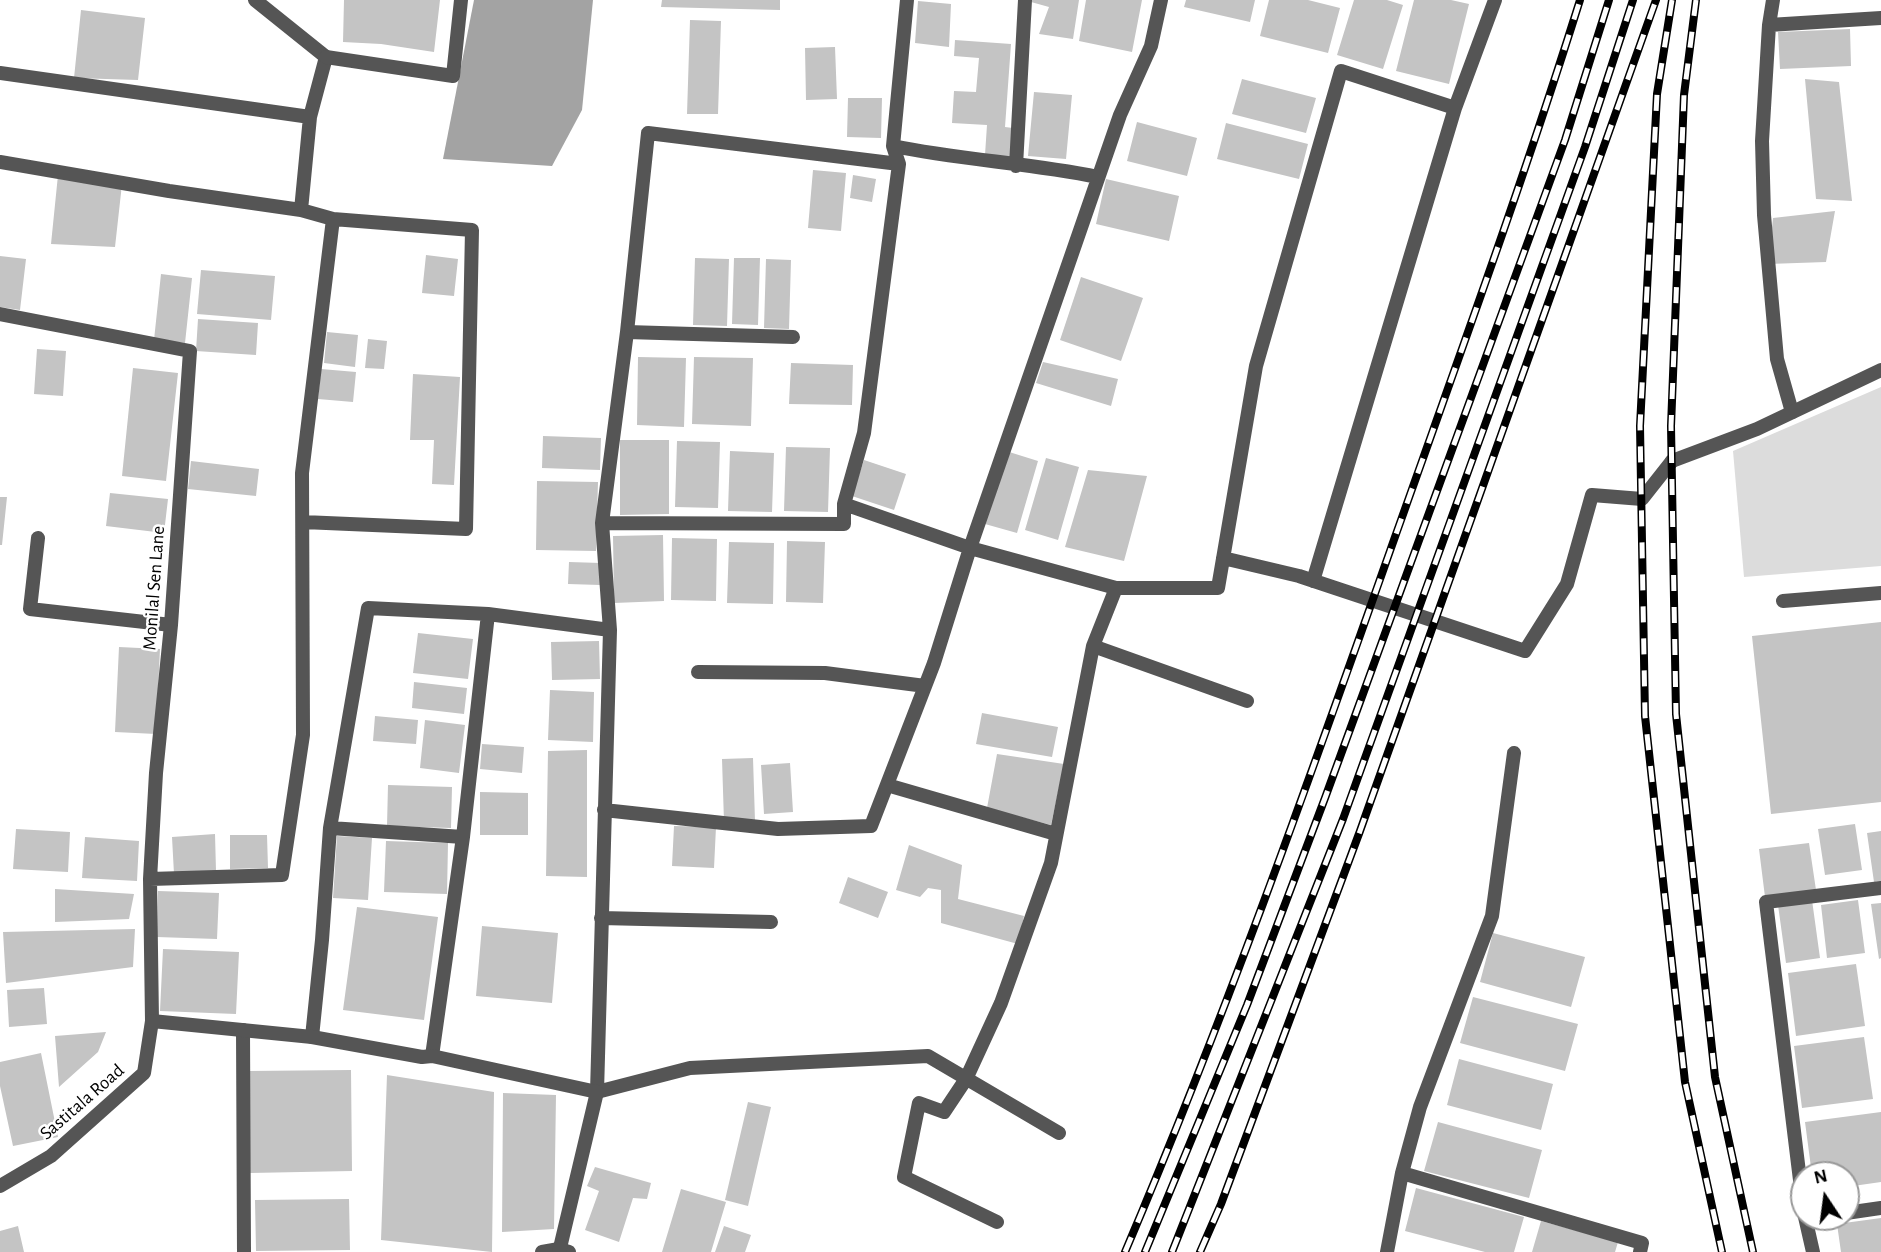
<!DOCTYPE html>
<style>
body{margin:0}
#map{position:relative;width:1881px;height:1252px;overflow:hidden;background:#fff;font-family:"Alegreya Sans",sans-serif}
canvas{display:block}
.north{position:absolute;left:1790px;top:1161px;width:70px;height:70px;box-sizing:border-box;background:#fff;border:2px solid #999;border-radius:50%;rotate:347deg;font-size:19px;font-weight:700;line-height:28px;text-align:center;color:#000}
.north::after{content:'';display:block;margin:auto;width:24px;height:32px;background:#000;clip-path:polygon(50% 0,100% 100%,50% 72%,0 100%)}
</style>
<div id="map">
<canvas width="1881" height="1252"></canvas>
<div class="north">N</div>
</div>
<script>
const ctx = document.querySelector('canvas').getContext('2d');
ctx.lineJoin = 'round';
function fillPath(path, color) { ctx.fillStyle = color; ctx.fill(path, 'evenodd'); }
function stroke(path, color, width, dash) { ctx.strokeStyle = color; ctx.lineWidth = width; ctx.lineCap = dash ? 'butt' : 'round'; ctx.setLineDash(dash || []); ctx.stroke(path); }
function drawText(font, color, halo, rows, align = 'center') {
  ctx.font = font + ' "Alegreya Sans",sans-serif'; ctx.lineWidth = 5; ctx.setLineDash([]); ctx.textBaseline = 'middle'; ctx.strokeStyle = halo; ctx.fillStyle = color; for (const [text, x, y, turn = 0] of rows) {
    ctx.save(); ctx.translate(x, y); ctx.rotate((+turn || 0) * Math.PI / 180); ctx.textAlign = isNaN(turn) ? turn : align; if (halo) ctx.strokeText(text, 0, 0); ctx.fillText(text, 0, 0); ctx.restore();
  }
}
const green = new Path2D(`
 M 1881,387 L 1881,566 L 1744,577 L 1733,451 Z`);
const water = new Path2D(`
 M 474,0 L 593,0 L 582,110 L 552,166 L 443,159 Z`);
const building = new Path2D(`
 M 344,0 L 440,0 L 434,52 L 381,44 L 343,42 Z
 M 662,0 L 780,0 L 780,10 L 661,7 Z
 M 1031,0 L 1079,0 L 1073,39 L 1039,34 L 1049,7 L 1031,2 Z
 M 1086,0 L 1142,0 L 1132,52 L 1079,41 Z
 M 1186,0 L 1255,0 L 1250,22 L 1184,7 Z
 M 1269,0 L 1308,0 L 1340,8 L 1328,53 L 1260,36 Z
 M 1354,0 L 1387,0 L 1403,5 L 1383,69 L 1337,55 Z
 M 1414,0 L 1451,0 L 1469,4 L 1449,84 L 1396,71 Z
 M 918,1 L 951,4 L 949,47 L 915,43 Z
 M 81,10 L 145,18 L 138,80 L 74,78 Z
 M 690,20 L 721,21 L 718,114 L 687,114 Z
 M 1850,29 L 1851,66 L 1780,69 L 1778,32 Z
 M 955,40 L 1011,44 L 1005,127 L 1013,128 L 1011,157 L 985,155 L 987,125 L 952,123 L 954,91 L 976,92 L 979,58 L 954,56 Z
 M 835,47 L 837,99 L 806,100 L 805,48 Z
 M 1242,79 L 1316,98 L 1306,133 L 1232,114 Z
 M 1805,79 L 1839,82 L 1852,201 L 1816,199 Z
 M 1034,92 L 1072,95 L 1066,159 L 1028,156 Z
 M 848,98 L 882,98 L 881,138 L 847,137 Z
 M 1137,122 L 1197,138 L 1187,176 L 1127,161 Z
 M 1226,123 L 1308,144 L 1299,179 L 1217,159 Z
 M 813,170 L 846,173 L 841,231 L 808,228 Z
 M 58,175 L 122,184 L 115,247 L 51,244 Z
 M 853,175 L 876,179 L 872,202 L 850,198 Z
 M 1106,179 L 1179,196 L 1169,241 L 1096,224 Z
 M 1835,211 L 1826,262 L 1768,264 L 1773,218 Z
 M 426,255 L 458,259 L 454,296 L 422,293 Z
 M 0,256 L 26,259 L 20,310 L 0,307 Z
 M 695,258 L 729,259 L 727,326 L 693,325 Z
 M 734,258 L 760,258 L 758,325 L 732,324 Z
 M 766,259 L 791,260 L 789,329 L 764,328 Z
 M 201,270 L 275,276 L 271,320 L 197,314 Z
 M 161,274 L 192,278 L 185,343 L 154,340 Z
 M 1081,277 L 1143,298 L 1121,361 L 1060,340 Z
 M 198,319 L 258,323 L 256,355 L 196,351 Z
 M 327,332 L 358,335 L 355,367 L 324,363 Z
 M 368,339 L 387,341 L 384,369 L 365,368 Z
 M 37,349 L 66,351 L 63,396 L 34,394 Z
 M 638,357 L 686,358 L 684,427 L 637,425 Z
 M 694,357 L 753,358 L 751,426 L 692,424 Z
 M 1043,362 L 1118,379 L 1111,406 L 1036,383 Z
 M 791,363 L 853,365 L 852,405 L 789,404 Z
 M 133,368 L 178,373 L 166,481 L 122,476 Z
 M 321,369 L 356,372 L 353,402 L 318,399 Z
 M 413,374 L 460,377 L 454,485 L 432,484 L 434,440 L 410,440 Z
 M 543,436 L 601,438 L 600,470 L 542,468 Z
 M 620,440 L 669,440 L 669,514 L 620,515 Z
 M 677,441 L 720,442 L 718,508 L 675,507 Z
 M 786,447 L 830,448 L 828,512 L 784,511 Z
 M 730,451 L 774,453 L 772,512 L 728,511 Z
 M 1006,451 L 1038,461 L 1017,533 L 985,524 Z
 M 1046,458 L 1079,467 L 1058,540 L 1025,530 Z
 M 864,460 L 906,474 L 894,510 L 852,496 Z
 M 191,461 L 259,469 L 256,496 L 188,489 Z
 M 1088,470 L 1147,476 L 1124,561 L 1065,547 Z
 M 537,481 L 598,482 L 596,551 L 536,550 Z
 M 110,493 L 168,499 L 164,533 L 106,526 Z
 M 0,497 L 7,497 L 2,545 L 0,545 Z
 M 663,535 L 664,601 L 614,603 L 613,536 Z
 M 672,538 L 717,539 L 716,601 L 671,600 Z
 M 787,541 L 825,542 L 823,603 L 786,602 Z
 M 729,542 L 774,543 L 773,604 L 727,603 Z
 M 569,562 L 601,563 L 600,585 L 568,584 Z
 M 1881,622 L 1881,802 L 1771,814 L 1752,636 Z
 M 418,633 L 473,639 L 468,679 L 413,673 Z
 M 599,641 L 600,679 L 552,680 L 551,642 Z
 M 119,647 L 160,649 L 156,734 L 115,732 Z
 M 414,682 L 467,688 L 464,714 L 412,708 Z
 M 550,690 L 594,692 L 593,742 L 548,740 Z
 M 982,713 L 1058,727 L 1052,757 L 976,744 Z
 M 375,716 L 418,720 L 416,744 L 373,741 Z
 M 425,720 L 465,725 L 459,773 L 420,768 Z
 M 482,744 L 524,747 L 522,773 L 480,769 Z
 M 587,750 L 587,877 L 546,876 L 548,751 Z
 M 997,754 L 1064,764 L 1051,825 L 987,808 Z
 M 753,758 L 755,821 L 724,822 L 722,759 Z
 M 790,763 L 793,812 L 764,814 L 761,765 Z
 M 388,785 L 452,787 L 451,828 L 387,826 Z
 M 480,792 L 528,793 L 528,835 L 480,835 Z
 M 1855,824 L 1862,870 L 1825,875 L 1818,829 Z
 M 674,826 L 716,827 L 714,868 L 672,866 Z
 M 16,829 L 70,832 L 68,872 L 13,869 Z
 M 1881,831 L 1881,881 L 1874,882 L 1867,833 Z
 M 215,834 L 216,871 L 174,874 L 172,837 Z
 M 230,835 L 267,835 L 268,868 L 230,869 Z
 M 337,836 L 372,838 L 368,900 L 333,898 Z
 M 85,837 L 139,841 L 137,881 L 82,878 Z
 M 386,841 L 448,843 L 447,894 L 384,892 Z
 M 1809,843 L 1816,890 L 1765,897 L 1759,849 Z
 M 909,845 L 962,865 L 958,899 L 1024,916 L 1018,944 L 941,923 L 941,890 L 928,888 L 920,897 L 896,890 Z
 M 848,877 L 888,892 L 878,918 L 839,903 Z
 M 55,889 L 134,894 L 129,919 L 55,922 Z
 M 158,891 L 219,893 L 217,939 L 157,937 Z
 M 1812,900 L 1820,958 L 1786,963 L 1778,905 Z
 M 1858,900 L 1865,953 L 1827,958 L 1821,905 Z
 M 1881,903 L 1881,958 L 1879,959 L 1871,904 Z
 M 357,907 L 438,917 L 424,1020 L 343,1010 Z
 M 482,926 L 558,933 L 552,1003 L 476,996 Z
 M 135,929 L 133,967 L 6,983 L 3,932 Z
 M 1493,933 L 1585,957 L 1571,1007 L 1480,982 Z
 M 163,949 L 239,952 L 236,1014 L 160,1011 Z
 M 1856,964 L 1865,1026 L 1796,1036 L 1788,973 Z
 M 44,988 L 47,1024 L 9,1027 L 7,990 Z
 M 1473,997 L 1578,1024 L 1565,1071 L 1460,1043 Z
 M 106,1032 L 98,1052 L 59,1087 L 55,1036 Z
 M 1864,1037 L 1873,1099 L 1802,1108 L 1794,1046 Z
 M 41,1053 L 58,1137 L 13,1146 L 0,1086 L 0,1062 Z
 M 1459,1059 L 1553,1084 L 1541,1130 L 1447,1105 Z
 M 351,1070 L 352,1171 L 250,1173 L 249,1071 Z
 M 387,1075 L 494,1092 L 492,1252 L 381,1240 Z
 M 503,1093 L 556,1095 L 554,1229 L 502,1232 Z
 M 748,1102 L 771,1107 L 748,1206 L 725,1200 Z
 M 1881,1112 L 1881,1182 L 1846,1187 L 1846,1175 L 1812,1175 L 1805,1122 Z
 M 1438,1122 L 1542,1150 L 1529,1198 L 1424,1171 Z
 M 595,1167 L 651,1183 L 647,1199 L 633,1198 L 619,1242 L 585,1230 L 599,1191 L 587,1186 Z
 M 1416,1188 L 1524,1217 L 1514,1252 L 1485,1252 L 1405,1231 Z
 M 681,1189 L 726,1202 L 711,1252 L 662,1252 Z
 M 349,1199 L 350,1250 L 256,1251 L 255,1200 Z
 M 1881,1218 L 1881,1252 L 1841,1252 L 1837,1224 Z
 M 1541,1221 L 1618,1242 L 1615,1252 L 1532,1252 Z
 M 18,1226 L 24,1252 L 0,1252 L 0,1231 Z
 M 724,1226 L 751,1235 L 745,1252 L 715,1252 Z`);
const service = new Path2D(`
 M 255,0 L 326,57 L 310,117 L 301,210
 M 1773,0 L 1769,25 L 1762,141 L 1764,215 L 1777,359 L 1792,412
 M 1769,25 L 1881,18
 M 0,73 L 310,117
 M 893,146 C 961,160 1030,163 1098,177
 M 0,162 L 169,191 L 301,210 L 333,219 L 302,473 L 303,735 L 282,875 L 150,879
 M 899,164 L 648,133 L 627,332 L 602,523 L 610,630 L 597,1092 L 690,1068 L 928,1056 L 1059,1133
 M 1016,166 L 1025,0
 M 0,314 L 190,351 L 171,625 L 156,773 L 150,879 L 152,1021
 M 627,332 L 793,337
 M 844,504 L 970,548 L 1120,115 L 1151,46 L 1161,0
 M 303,522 L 466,529 L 472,230 L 333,219
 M 602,523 L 844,524 L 844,504 L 864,433 L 899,164 L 893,146 L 907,0
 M 38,538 L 30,609 L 171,625
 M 1223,558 L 1299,576 L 1525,651 L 1567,584 L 1592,495 L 1642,499 L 1672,461
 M 1313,581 L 1455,108
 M 1093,646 L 1116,588
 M 698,672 L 825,673 L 925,686
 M 887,785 L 1056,834
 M 604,810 L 778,829 L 871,826 L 934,663 L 970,548 L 1116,588 L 1218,588 L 1256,366 L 1341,71 L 1455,108 L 1495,0
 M 330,828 L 368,608 L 488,614 L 610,630
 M 601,918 L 771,922
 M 243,1030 L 244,1252
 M 312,1037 L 322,940 L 330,828 L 463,837
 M 432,1056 L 463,837 L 488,614
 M 1402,1173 L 1642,1243 L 1640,1252
 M 1804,1213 L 1766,902 L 1881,888
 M 1846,1213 L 1881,1208
 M 1805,1217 L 1813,1252
 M 997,1222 L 904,1177 L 919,1103 L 944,1112 L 966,1079 L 1001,1003 L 1051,863 L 1093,646 L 1247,701
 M 542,1252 L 559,1249 L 569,1252
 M 1387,1252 L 1402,1173 L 1420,1107 L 1492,916 L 1514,753`);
const minor = new Path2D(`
 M 326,57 L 453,76 L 461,0
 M 1672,461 L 1757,429 L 1881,370
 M 1783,601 L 1881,593
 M 0,1186 L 51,1156 L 144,1073 L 152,1021 L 312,1037 L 422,1057 L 432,1056 L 597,1092 L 559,1252`);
const rail = new Path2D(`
 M 1672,0 L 1657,94 L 1640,426 L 1645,716 L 1685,1082 L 1722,1252
 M 1696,0 L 1684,95 L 1671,426 L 1676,714 L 1715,1077 L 1753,1252
 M 1125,1252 C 1223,1022 1307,786 1390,551 C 1455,368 1522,185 1580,0
 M 1145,1252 L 1247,1005 L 1325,798 L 1565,140 L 1609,0
 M 1172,1252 L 1343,819 L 1585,147 L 1633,0
 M 1200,1252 L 1221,1204 L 1360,831 L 1656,0`);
const streetNames = [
 ["Monilal Sen Lane",154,588,-86],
 ["Sastitala Road",82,1102,-41]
];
fillPath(green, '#dcdcdc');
fillPath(water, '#a3a3a3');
fillPath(building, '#c4c4c4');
stroke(service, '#555', 14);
stroke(minor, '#555', 14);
stroke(rail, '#000', 8);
stroke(rail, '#fff', 5, [16]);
drawText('19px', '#000', '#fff', streetNames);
</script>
